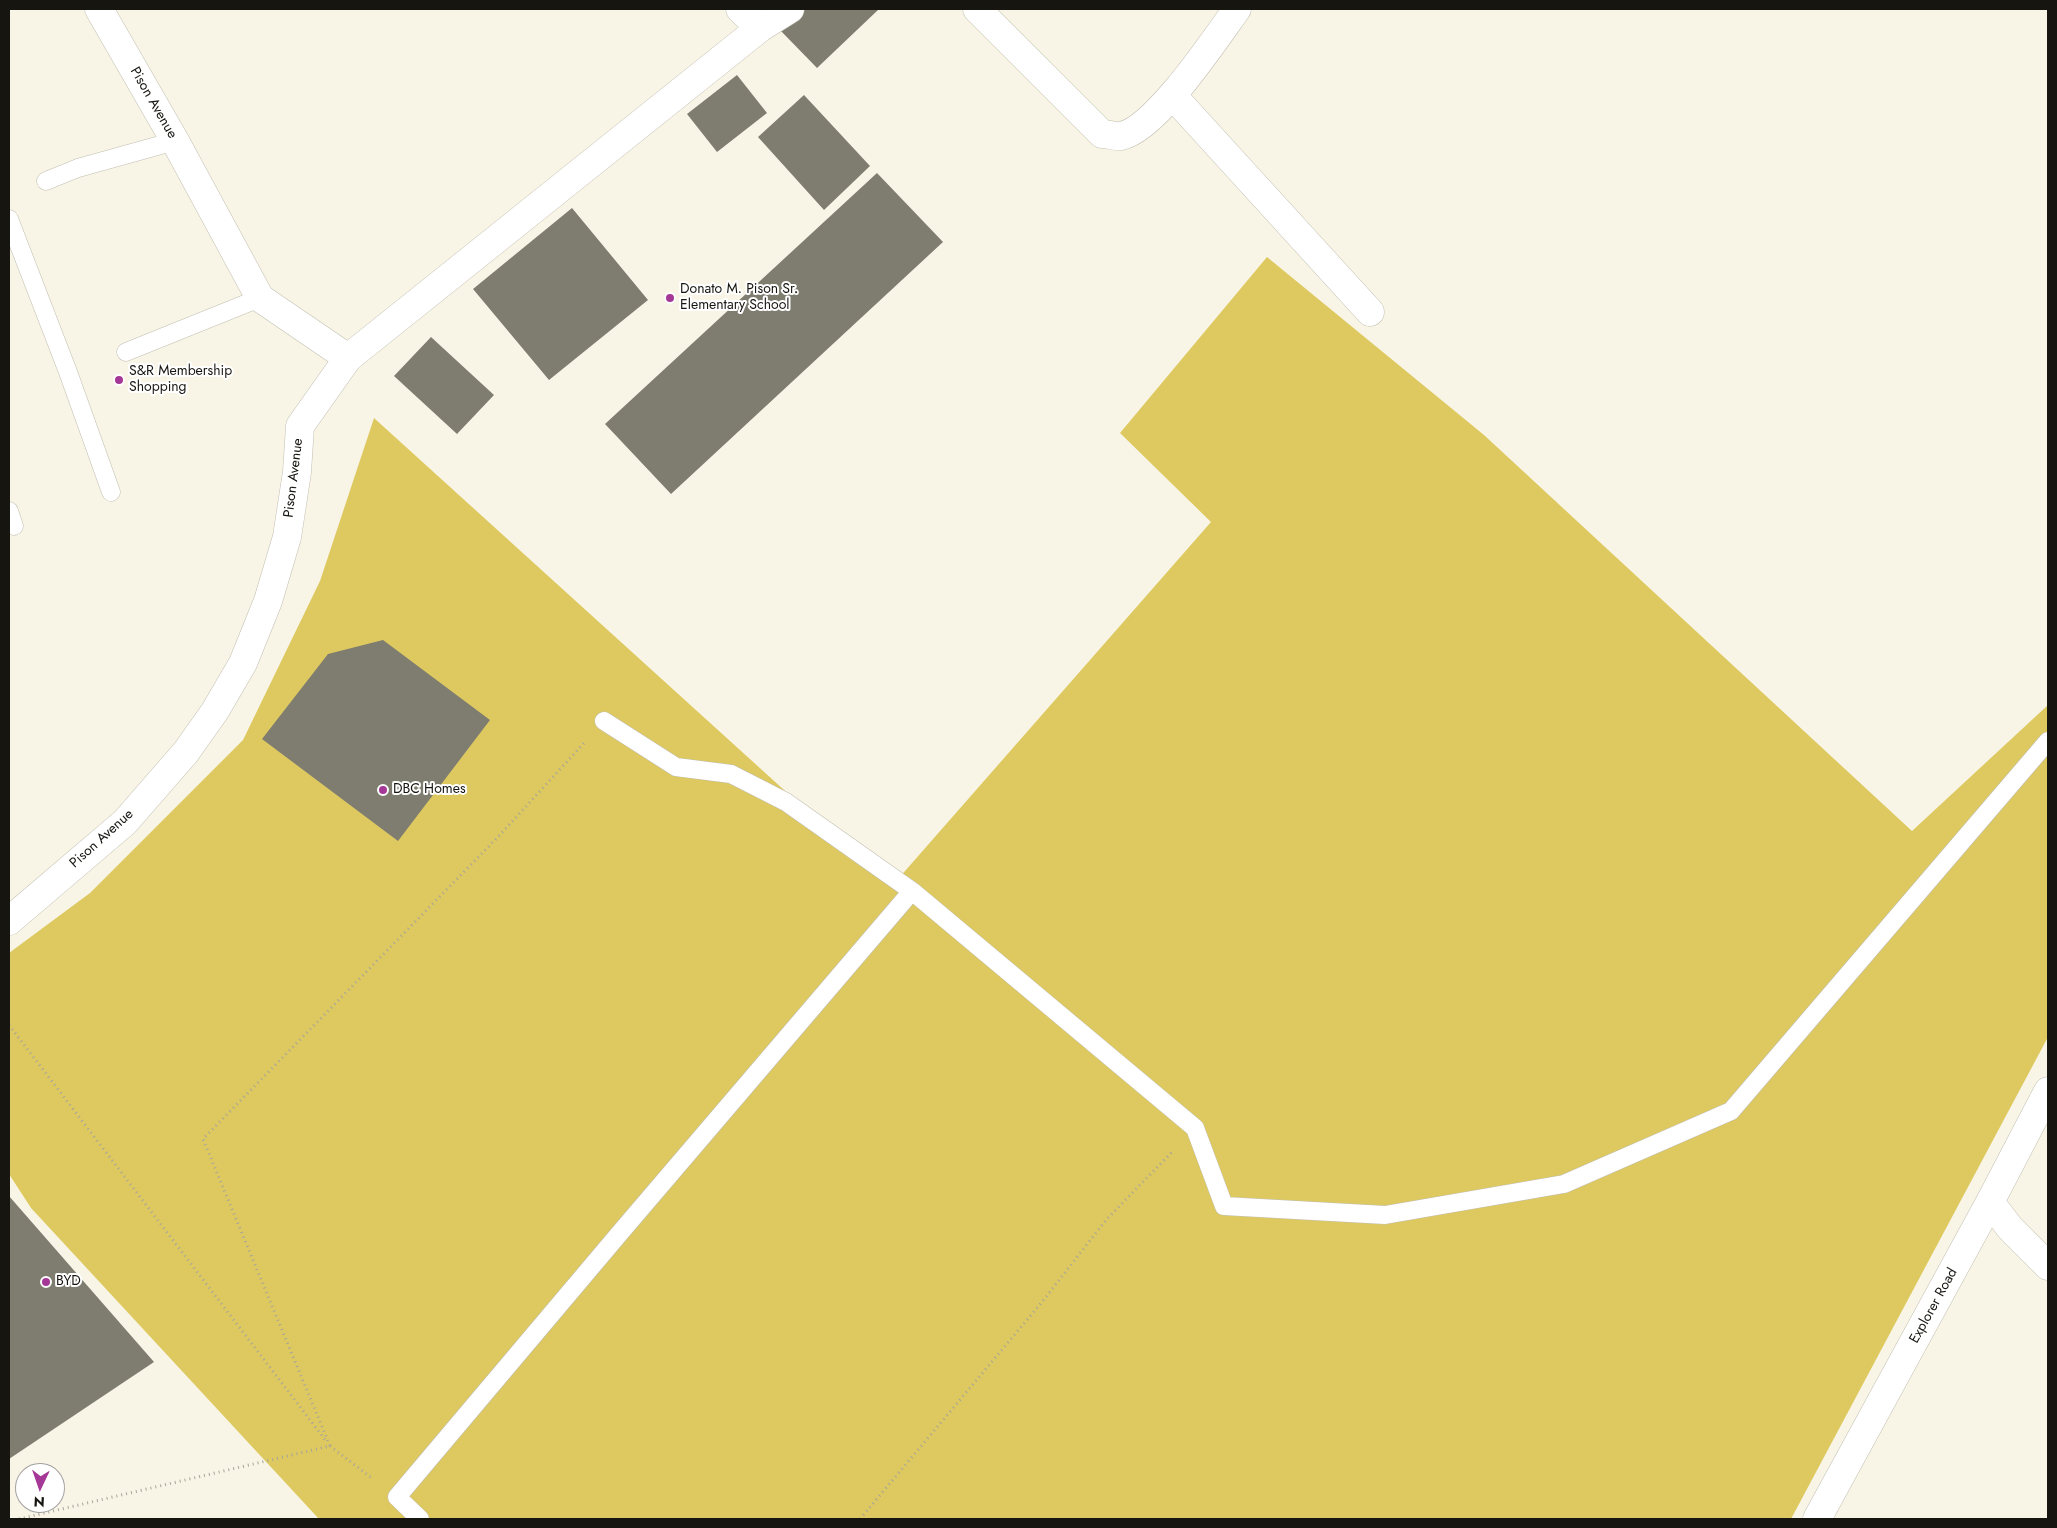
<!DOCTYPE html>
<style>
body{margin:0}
#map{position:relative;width:2057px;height:1528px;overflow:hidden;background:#f8f5e7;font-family:Jost,sans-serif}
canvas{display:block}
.frame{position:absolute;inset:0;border:10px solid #161510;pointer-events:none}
.north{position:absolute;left:15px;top:1463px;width:50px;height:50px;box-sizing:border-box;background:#fff;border:1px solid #a2a19f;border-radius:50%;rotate:183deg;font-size:14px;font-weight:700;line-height:20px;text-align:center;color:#161510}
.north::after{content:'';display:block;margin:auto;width:18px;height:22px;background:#a53796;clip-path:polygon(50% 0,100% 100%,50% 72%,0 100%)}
</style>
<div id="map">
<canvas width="2057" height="1528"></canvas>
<div class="frame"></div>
<div class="north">N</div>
</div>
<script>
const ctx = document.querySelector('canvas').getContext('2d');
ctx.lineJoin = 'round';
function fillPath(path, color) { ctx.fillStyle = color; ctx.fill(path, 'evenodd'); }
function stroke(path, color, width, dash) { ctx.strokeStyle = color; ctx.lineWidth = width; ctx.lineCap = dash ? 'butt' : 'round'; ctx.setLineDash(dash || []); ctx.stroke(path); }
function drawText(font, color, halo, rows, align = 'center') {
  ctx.font = font + ' Jost,sans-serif'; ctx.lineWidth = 4; ctx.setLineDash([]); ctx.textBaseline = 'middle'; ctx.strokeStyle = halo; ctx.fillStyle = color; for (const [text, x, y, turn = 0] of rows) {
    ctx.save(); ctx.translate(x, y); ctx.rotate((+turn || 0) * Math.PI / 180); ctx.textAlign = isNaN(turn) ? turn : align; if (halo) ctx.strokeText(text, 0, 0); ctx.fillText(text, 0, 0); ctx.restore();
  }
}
const green = new Path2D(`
 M 1267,257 L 1484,435 L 1912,831 L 2048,705 L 2048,1037 L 1791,1519 L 319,1519 L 31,1208 L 9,1174 L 9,953 L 90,893 L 243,740 L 320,581 L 374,418 L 891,887 L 1211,522 L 1120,433 Z`);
const building = new Path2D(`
 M 801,9 L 877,9 L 878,10 L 817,68 L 780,30 Z
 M 737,75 L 767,113 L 717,152 L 687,114 Z
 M 804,95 L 870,166 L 824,210 L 758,137 Z
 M 877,173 L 943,242 L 671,494 L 605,424 Z
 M 572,208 L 648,300 L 549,380 L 473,289 Z
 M 431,337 L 494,395 L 457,434 L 394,376 Z
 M 383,640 L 490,720 L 398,841 L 262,739 L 328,654 Z
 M 9,1196 L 154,1362 L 9,1459 Z`);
const path = new Path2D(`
 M 9,1025 L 326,1441
 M 330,1446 L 373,1479
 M 19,1519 L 330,1446 L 203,1139 L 497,838 L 585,742
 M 860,1519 L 1042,1302 L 1106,1220 L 1172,1152`);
const lane = new Path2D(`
 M 46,181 L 78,168 L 175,141
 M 9,219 L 68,372 L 111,492
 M 126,352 L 260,298
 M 9,511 L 14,526
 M 604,721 L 676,767 L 731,774 L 786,802 L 912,891 L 1195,1128 L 1224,1206 L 1385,1215 L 1564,1184 L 1731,1111 L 2048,741
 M 420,1519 L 397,1497 L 619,1234 L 912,891`);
const street = new Path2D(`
 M 740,9 L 760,28
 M 977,9 L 1102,134 C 1108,134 1116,137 1121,136 C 1156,129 1215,39 1237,9
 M 1173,96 L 1370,312
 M 348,358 L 760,28 L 790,9
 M 1990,1202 L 2010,1228 L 2048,1266
 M 1817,1519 L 1990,1202 L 2048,1091`);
const secondary = new Path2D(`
 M 9,921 L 125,822 L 186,752 L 215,711 L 243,663 L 268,601 L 287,537 L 297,472 L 300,426 L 348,358 L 260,298 L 175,141 L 99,9`);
const markers = [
 [670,298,5,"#a53796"],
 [119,380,5,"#a53796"],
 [383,790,5,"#a53796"],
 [46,1282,5,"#a53796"]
];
const streetNames = [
 ["Pison Avenue",153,103,60],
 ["Pison Avenue",294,478,-83],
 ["Pison Avenue",102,839,-42],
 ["Explorer Road",1934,1306,-61]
];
const poiNames = [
 ["Donato M. Pison Sr.",680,290],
 ["Elementary School",680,306],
 ["S&R Membership",129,372],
 ["Shopping",129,388],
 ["DBC Homes",393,790],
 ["BYD",56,1282]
];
fillPath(green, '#dec960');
fillPath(building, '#7f7d70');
stroke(lane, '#c1beb0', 19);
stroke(street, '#c1beb0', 29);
stroke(secondary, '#c1beb0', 29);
stroke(path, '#a7a49a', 3, [1, 4]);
stroke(lane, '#fff', 18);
stroke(street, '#fff', 28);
stroke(secondary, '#fff', 28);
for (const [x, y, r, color] of markers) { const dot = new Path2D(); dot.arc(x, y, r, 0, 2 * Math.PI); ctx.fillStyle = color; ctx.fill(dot); stroke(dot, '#fff', 2); }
drawText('14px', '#161510', '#fff', streetNames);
drawText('14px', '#161510', '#fff', poiNames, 'left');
</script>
